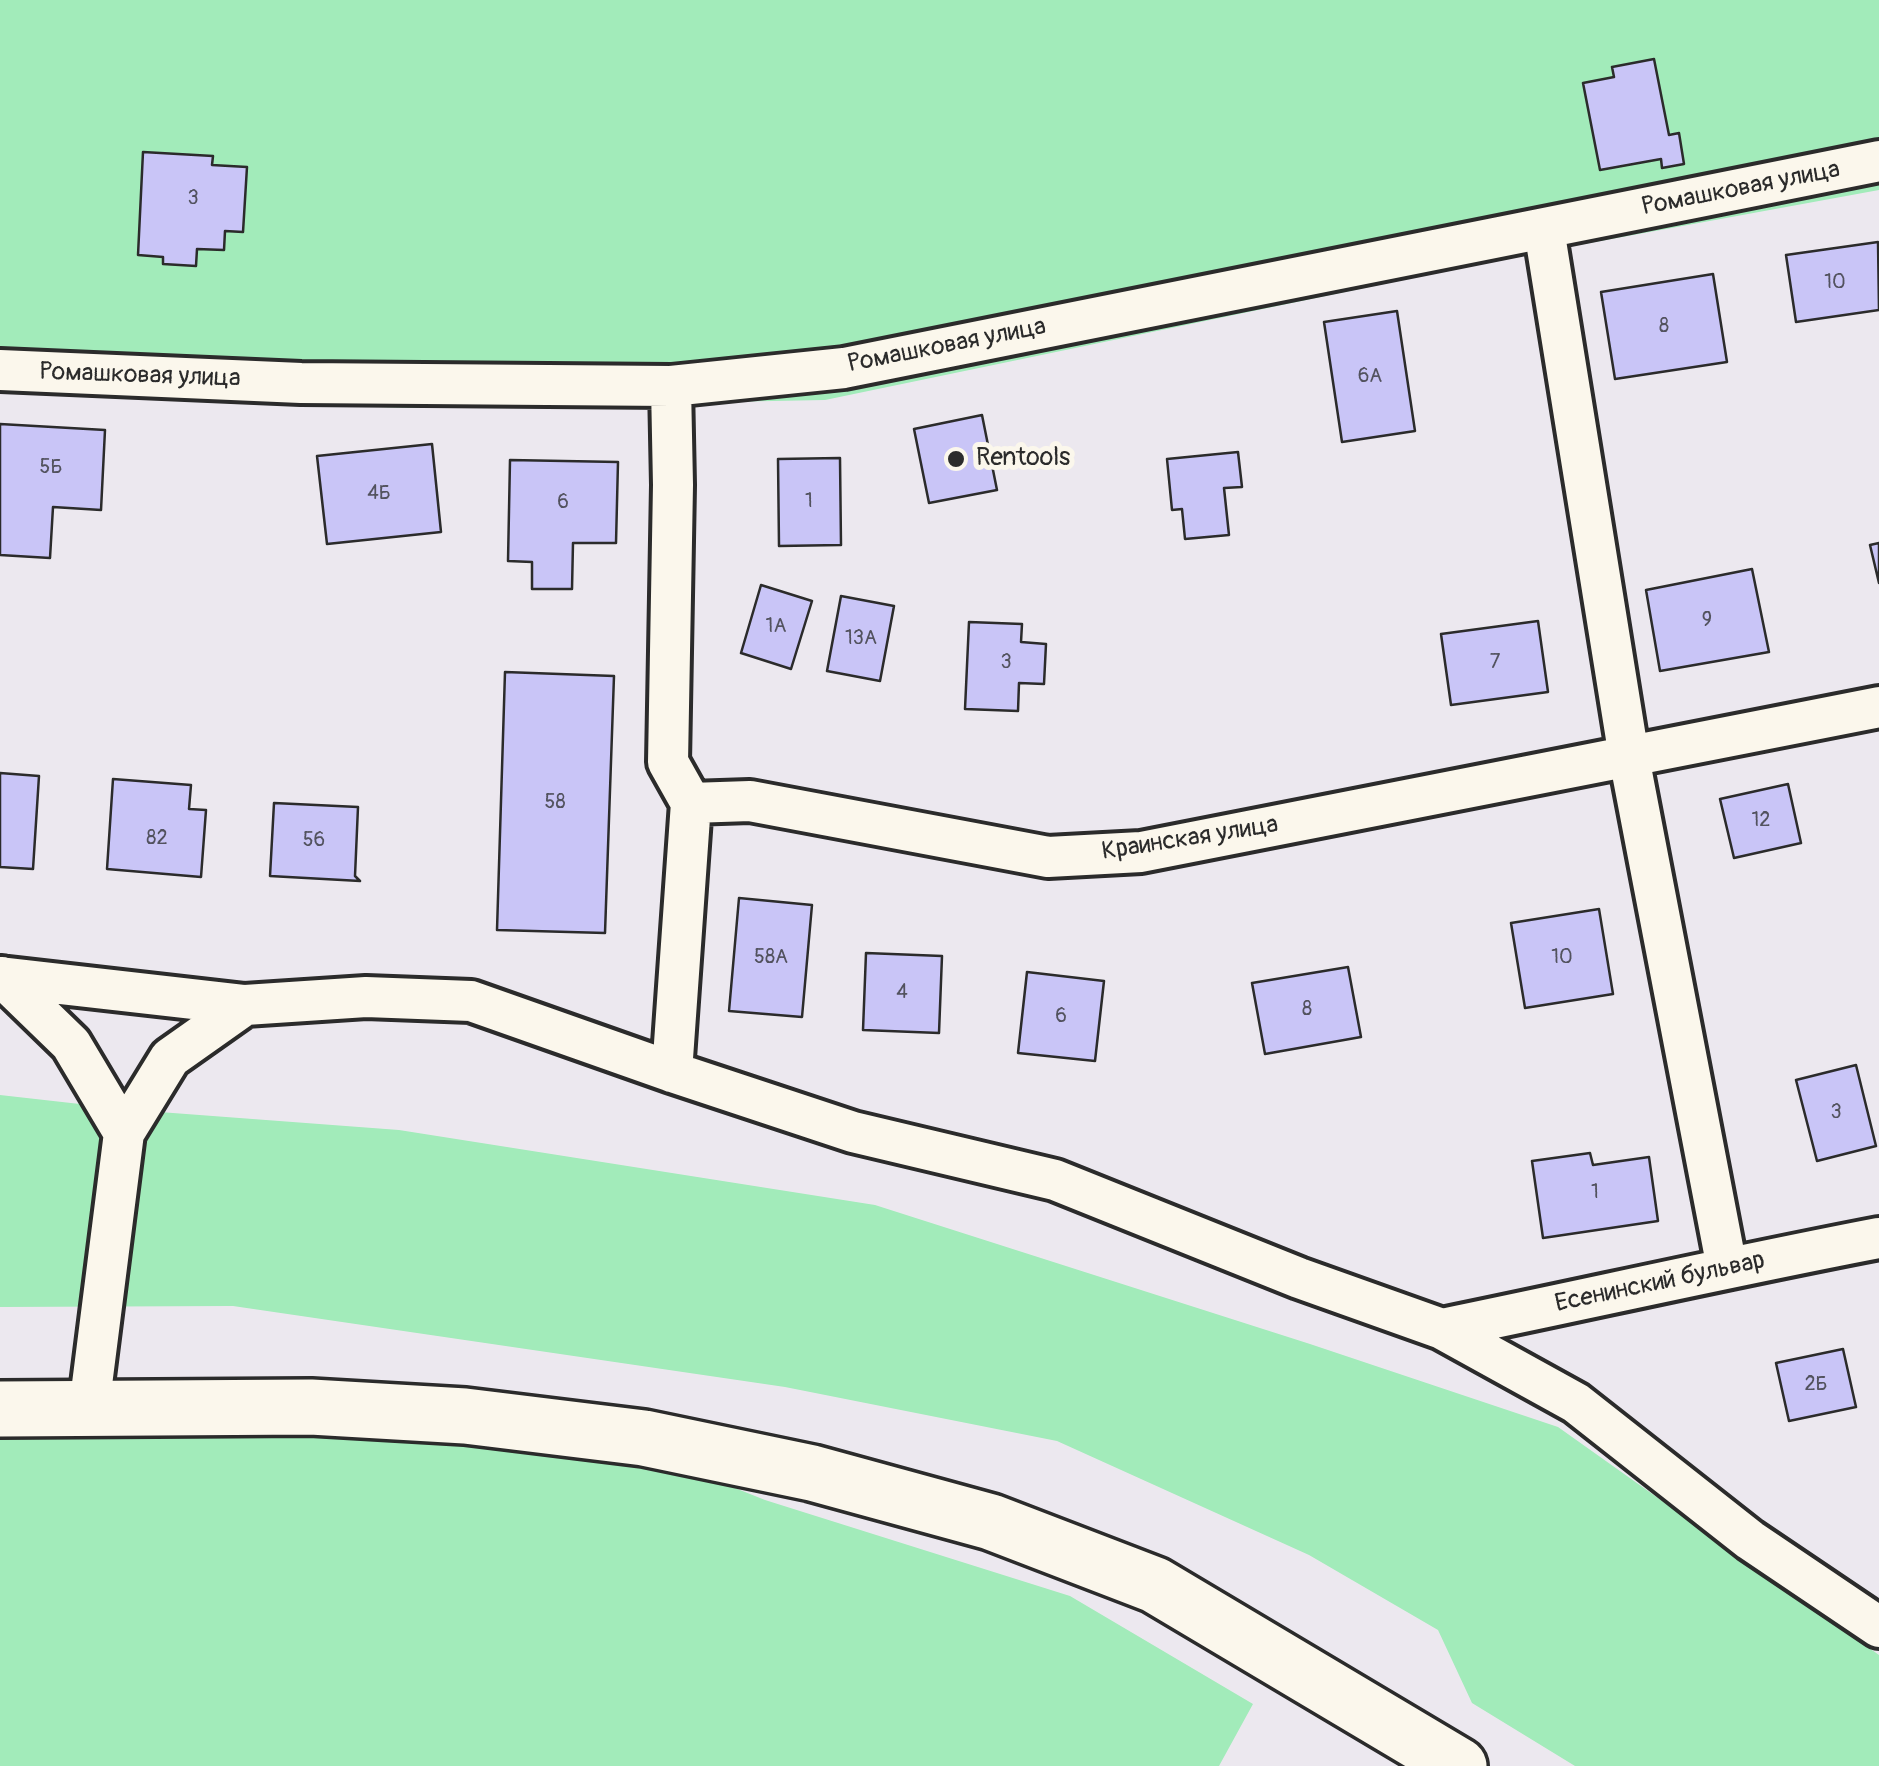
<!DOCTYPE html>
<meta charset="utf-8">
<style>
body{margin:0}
canvas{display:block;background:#ece8ef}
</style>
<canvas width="1879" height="1766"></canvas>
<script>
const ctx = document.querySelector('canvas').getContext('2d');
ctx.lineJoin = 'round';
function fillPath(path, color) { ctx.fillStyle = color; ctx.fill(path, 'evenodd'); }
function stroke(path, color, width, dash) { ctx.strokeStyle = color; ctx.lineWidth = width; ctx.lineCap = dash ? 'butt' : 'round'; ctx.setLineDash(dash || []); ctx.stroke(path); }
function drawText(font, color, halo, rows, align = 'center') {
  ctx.font = font + ' Pangolin,sans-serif'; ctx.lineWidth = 10; ctx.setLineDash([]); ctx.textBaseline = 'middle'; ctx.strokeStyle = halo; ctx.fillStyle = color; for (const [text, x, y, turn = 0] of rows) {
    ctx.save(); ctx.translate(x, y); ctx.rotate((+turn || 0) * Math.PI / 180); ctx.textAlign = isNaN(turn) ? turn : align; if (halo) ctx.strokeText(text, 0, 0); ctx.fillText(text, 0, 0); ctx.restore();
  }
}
const green = new Path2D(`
 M 0,0 L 1879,0 L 1879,190 L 1513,257 L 825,400 L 409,408 L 203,401 L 0,390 Z
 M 0,1095 L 133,1110 L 399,1130 L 875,1205 L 1310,1344 L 1558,1427 L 1879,1655 L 1879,1766 L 1575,1766 L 1472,1703 L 1438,1630 L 1309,1555 L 1057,1441 L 785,1387 L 233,1306 L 0,1307 Z
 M 401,1437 L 690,1470 L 765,1500 L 1070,1596 L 1253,1704 L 1219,1766 L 0,1766 L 0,1438 Z`);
const building = new Path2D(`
 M 1654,59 L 1669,135 L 1679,133 L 1684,164 L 1662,168 L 1661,159 L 1600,170 L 1583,83 L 1614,77 L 1612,67 Z
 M 143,152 L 213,156 L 212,165 L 247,167 L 243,232 L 225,231 L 224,250 L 197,249 L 196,266 L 163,264 L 163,257 L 138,255 Z
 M 1878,242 L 1879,310 L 1796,322 L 1786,255 Z
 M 1713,274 L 1727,362 L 1615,379 L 1601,292 Z
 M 1397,311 L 1415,431 L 1342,442 L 1324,322 Z
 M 982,415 L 997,490 L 929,503 L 914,429 Z
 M 0,424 L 105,430 L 101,510 L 53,507 L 50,558 L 0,555 Z
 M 432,444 L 441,532 L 327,544 L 317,456 Z
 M 1238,452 L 1242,487 L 1224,488 L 1229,535 L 1185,539 L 1182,509 L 1172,510 L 1167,459 Z
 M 840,458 L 841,545 L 779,546 L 778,459 Z
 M 510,460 L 618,462 L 616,543 L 573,543 L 572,589 L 532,589 L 532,562 L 508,561 Z
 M 1879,543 L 1879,583 L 1870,545 Z
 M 1752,569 L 1769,652 L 1660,671 L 1646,590 Z
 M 761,585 L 812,601 L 791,669 L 741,653 Z
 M 841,596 L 894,606 L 880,681 L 827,671 Z
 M 1538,621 L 1548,692 L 1451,705 L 1441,634 Z
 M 969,622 L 1022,624 L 1021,642 L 1046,644 L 1044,684 L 1019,683 L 1018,711 L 965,709 Z
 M 505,672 L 614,676 L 605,933 L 497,930 Z
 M 0,773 L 39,776 L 33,869 L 0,867 Z
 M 113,779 L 191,785 L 189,809 L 206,810 L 201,877 L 107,869 Z
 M 1788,784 L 1801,843 L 1734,858 L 1720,799 Z
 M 274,803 L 358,807 L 355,876 L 360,881 L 270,876 Z
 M 739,898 L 812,905 L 802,1017 L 729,1011 Z
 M 1599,909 L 1613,994 L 1525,1008 L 1511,923 Z
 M 866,953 L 942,956 L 939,1033 L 863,1030 Z
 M 1348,967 L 1361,1037 L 1265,1054 L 1252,983 Z
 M 1027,972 L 1104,981 L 1095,1061 L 1018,1053 Z
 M 1856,1065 L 1876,1146 L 1817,1161 L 1796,1080 Z
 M 1590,1153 L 1593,1165 L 1649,1157 L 1658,1221 L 1543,1238 L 1532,1161 Z
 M 1843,1349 L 1856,1407 L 1789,1421 L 1776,1363 Z`);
const street = new Path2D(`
 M 1544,229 L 1629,757 L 1727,1268
 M 0,370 L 301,383 L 671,386 L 844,368 L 1879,161
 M 671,386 L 673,485 L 668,762 L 691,803 L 672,1072
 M 691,803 L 750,801 L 1048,857 L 1141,852 L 1879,707
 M 0,977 L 245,1005 L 366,997 L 471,1001 L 672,1072 L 853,1132 L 1055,1180 L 1299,1278 L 1442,1329 L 1576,1403 L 1750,1540 L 1879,1627
 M 2,977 L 71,1044 L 124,1133
 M 1442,1329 C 1588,1299 1733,1266 1879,1238
 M 89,1408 L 124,1133 L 170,1058 L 245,1005`);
const secondary = new Path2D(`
 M 0,1409 L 311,1407 L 465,1416 L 644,1438 L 812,1473 L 991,1522 L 1155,1585 L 1459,1766`);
const markers = [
 [956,459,10,"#2b2b2b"]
];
const numberNames = [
 ["3",193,199],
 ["10",1835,283],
 ["8",1664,327],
 ["6А",1370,377],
 ["5Б",51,468],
 ["4Б",379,494],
 ["1",809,502],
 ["6",563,503],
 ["9",1707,621],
 ["1А",776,627],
 ["13А",861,639],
 ["3",1006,663],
 ["7",1495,663],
 ["58",555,803],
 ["12",1761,821],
 ["82",157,839],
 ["56",314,841],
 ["58А",771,958],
 ["10",1562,958],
 ["4",902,993],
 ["8",1307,1010],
 ["6",1061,1017],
 ["3",1836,1113],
 ["1",1595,1193],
 ["2Б",1816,1385]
];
const streetNames = [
 ["Ромашковая улица",1741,189,-11],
 ["Ромашковая улица",947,346,-11],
 ["Ромашковая улица",140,376,2],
 ["Краинская улица",1190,839,-9],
 ["Есенинский бульвар",1660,1283,-12]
];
const poiNames = [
 ["Rentools",976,459]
];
fillPath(green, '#a2ebba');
fillPath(building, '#c9c5f7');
stroke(building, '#2b2b2b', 2.5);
stroke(street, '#2b2b2b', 48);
stroke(secondary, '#2b2b2b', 62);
stroke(street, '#fbf7ec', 40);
stroke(secondary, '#fbf7ec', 55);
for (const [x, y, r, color] of markers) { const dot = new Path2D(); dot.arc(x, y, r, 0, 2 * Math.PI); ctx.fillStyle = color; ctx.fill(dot); stroke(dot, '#fbf7ec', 4); }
drawText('20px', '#52525e', null, numberNames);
drawText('25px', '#2b2b2b', '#fbf7ec', streetNames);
drawText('25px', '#2b2b2b', '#fbf7ec', poiNames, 'left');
</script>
